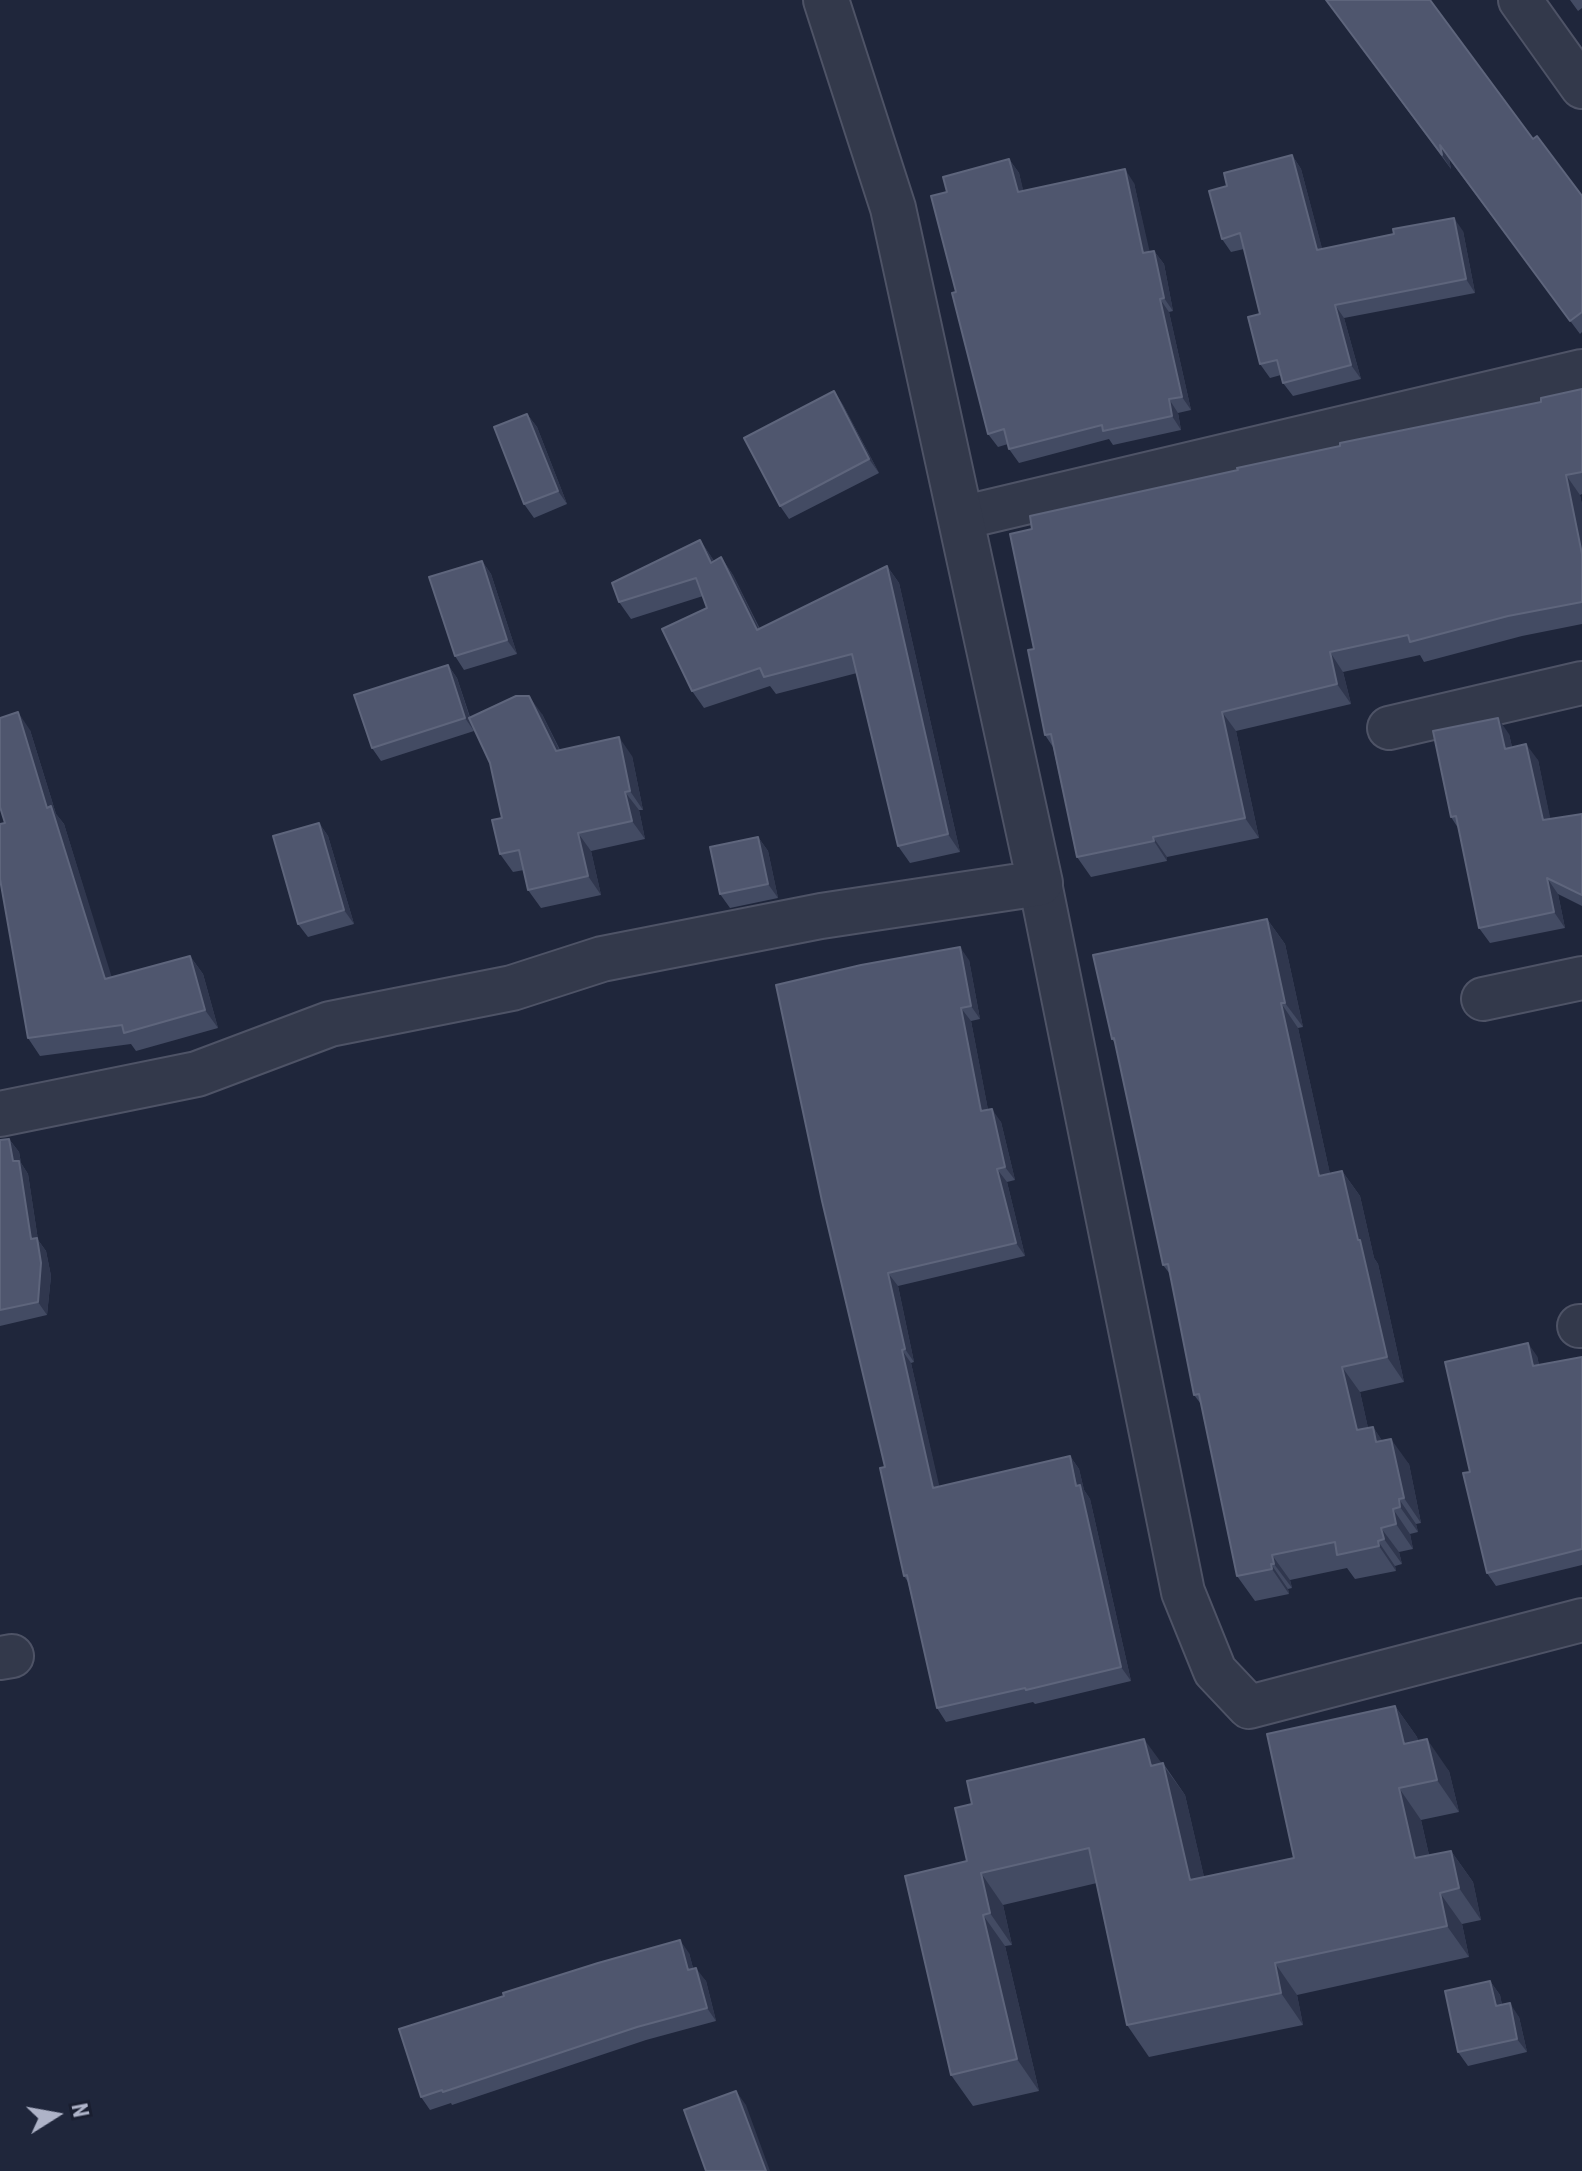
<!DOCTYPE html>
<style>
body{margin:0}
#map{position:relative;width:1582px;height:2171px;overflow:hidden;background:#1f263b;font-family:"Roboto Condensed",sans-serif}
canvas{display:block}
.north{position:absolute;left:16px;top:2075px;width:80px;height:80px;-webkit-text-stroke:6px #191e30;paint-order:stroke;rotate:79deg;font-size:22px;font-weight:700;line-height:32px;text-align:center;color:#aeb3c8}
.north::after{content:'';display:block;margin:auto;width:28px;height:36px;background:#aeb3c8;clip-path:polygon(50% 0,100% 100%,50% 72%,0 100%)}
</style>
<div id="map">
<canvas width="1582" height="2171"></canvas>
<div class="north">N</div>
</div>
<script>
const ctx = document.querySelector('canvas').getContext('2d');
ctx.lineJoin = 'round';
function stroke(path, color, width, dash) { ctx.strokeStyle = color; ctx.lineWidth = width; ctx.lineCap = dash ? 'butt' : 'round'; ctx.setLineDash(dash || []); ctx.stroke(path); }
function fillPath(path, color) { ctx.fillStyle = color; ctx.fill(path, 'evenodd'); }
const minor = new Path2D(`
 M 1520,0 L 1582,87
 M 961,518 L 1582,371
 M 1389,728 L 1582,683
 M 1040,883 L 1183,1592 L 1215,1671 L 1249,1707 L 1582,1620
 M 1483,999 L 1582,978
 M 1579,1326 L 1582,1326
 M 0,1658 L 12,1656`);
const tertiary = new Path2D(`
 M 0,1114 L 197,1074 L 330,1024 L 512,988 L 602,959 L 821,916 L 1040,883 L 893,208 L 826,0`);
const wall = new Path2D(`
 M 1326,0 L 1533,139 L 1582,196 L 1582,332 L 1580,334 L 1449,159 L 1451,169 Z
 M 1570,0 L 1582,0 L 1582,8 L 1578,11 Z
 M 1292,155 L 1301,169 L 1322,249 L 1463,231 L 1475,293 L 1344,318 L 1361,379 L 1293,396 L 1283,383 L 1281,375 L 1270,378 L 1260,364 L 1260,314 L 1244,249 L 1231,252 L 1222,239 L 1227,186 Z
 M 1009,159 L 1019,173 L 1023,191 L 1134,183 L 1149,252 L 1154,251 L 1164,264 L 1173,311 L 1169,312 L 1191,410 L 1178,413 L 1181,430 L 1113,445 L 1109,439 L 1019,463 L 1009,449 L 1008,444 L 998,447 L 988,434 L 947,192 Z
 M 1582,389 L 1582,494 L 1580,495 L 1582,505 L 1582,624 L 1522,636 L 1424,662 L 1420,655 L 1343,672 L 1351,704 L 1236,731 L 1259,838 L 1167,857 L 1167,861 L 1091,877 L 1077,857 L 1053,747 L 1045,735 L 1034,649 L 1032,529 L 1238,470 L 1541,402 Z
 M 834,391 L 843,405 L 879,473 L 789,519 L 780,506 Z
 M 527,414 L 537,427 L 567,504 L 534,518 L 524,504 Z
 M 700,540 L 714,561 L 721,557 L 733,575 L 760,629 L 887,566 L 899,583 L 960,852 L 910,863 L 898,846 L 857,673 L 776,694 L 770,686 L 704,708 L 692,691 L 707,608 L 703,596 L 631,619 L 619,602 Z
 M 482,561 L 491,574 L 517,654 L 464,670 L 455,656 Z
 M 448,665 L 457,678 L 470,717 L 542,714 L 560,750 L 632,756 L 643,810 L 639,810 L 645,839 L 591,851 L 601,895 L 541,908 L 528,890 L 524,870 L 513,872 L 500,854 L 502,818 L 490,763 L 471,722 L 474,731 L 381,761 L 372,748 Z
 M 30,730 L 56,814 L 64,824 L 111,978 L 190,956 L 203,974 L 218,1028 L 136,1051 L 131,1044 L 40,1056 L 28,1038 L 5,823 Z
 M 1509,734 L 1512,747 L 1538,760 L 1550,819 L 1582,814 L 1582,906 L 1558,894 L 1565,928 L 1490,943 L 1479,928 L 1458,828 L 1451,817 Z
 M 319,823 L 328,836 L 354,924 L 308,937 L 298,924 Z
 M 758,837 L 768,851 L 778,898 L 730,908 L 720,894 Z
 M 1267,919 L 1285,944 L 1303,1027 L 1298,1028 L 1330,1174 L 1342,1171 L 1360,1196 L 1374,1258 L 1378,1264 L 1404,1382 L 1360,1392 L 1368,1428 L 1373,1427 L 1382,1441 L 1409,1464 L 1421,1523 L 1416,1524 L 1418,1532 L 1410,1534 L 1413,1549 L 1399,1552 L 1402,1564 L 1395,1566 L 1396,1571 L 1355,1579 L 1347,1568 L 1290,1580 L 1292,1588 L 1288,1589 L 1289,1594 L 1255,1601 L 1237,1576 L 1201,1404 L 1194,1395 L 1170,1274 L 1163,1265 L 1115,1043 L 1112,1039 Z
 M 969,960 L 980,1019 L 971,1021 L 988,1110 L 1001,1122 L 1015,1180 L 1007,1182 L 1025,1256 L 898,1286 L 914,1362 L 911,1363 L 939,1487 L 1070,1456 L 1079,1469 L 1084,1490 L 1090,1499 L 1131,1681 L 1035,1704 L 1033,1702 L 946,1722 L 937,1708 L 908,1582 L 904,1576 L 885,1467 L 822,1201 Z
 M 9,1139 L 19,1152 L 21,1163 L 28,1174 L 38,1240 L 46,1251 L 51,1276 L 47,1315 L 0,1326 L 0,1140 Z
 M 1537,1356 L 1539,1365 L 1582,1357 L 1582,1565 L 1496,1586 L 1487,1573 L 1470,1472 Z
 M 1395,1706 L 1417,1737 L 1418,1741 L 1449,1771 L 1459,1812 L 1421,1820 L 1429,1855 L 1451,1851 L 1473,1882 L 1481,1920 L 1462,1924 L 1469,1957 L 1297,1995 L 1303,2025 L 1149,2057 L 1127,2025 L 1097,1883 L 1003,1905 L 1012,1945 L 1005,1946 L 1039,2091 L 973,2106 L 951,2075 L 967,1861 L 1163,1763 L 1185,1795 L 1204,1877 L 1294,1858 Z
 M 689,1953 L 693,1968 L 706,1981 L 716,2021 L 646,2040 L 452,2105 L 451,2103 L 430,2110 L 421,2097 L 504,1996 Z
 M 1490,1981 L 1500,1995 L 1502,2005 L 1519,2017 L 1527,2052 L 1468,2066 L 1458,2052 Z`);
const shadedWall = new Path2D(`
 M 1440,145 L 1449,159 L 1451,169 L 1442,155 Z
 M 1292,155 L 1301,169 L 1326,263 L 1317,250 Z
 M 1009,159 L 1019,173 L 1027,205 L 1018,192 Z
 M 1125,169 L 1134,183 L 1153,266 L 1143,253 Z
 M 1454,218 L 1463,231 L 1475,293 L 1466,279 Z
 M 1154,251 L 1164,264 L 1173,311 L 1164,298 Z
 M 1160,299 L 1169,312 L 1191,410 L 1182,397 Z
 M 1335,305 L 1344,318 L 1361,379 L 1351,365 Z
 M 834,391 L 843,405 L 879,473 L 869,459 Z
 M 1169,399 L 1178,413 L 1181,430 L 1172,416 Z
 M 527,414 L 537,427 L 567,504 L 558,491 Z
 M 1566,475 L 1580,495 L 1582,505 L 1582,554 Z
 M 700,540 L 712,558 L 723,580 L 711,563 Z
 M 721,557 L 733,575 L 768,647 L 757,630 Z
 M 482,561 L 491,574 L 517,654 L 507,640 Z
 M 887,566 L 899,583 L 960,852 L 948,834 Z
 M 1330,652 L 1343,672 L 1351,704 L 1337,684 Z
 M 448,665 L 457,678 L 474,731 L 465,718 Z
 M 529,696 L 542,714 L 569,770 L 556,751 Z
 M 18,712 L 30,730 L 56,814 L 64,824 L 118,997 L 105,979 L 47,808 Z
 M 1222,712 L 1236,731 L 1259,838 L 1245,818 Z
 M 1498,718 L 1509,734 L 1516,765 L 1505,749 Z
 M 619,737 L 632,756 L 643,810 L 630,791 Z
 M 1526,744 L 1538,760 L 1554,836 L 1543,820 Z
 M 625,792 L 639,810 L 645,839 L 632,821 Z
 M 319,823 L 328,836 L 354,924 L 344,910 Z
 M 578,833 L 591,851 L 601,895 L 588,876 Z
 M 758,837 L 768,851 L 778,898 L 768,884 Z
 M 1153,837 L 1167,857 L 1167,861 L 1154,841 Z
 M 1547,878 L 1558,894 L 1565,928 L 1554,912 Z
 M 1267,919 L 1285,944 L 1303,1027 L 1285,1003 Z
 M 960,947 L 969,960 L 980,1019 L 971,1006 Z
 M 190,956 L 203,974 L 218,1028 L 205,1010 Z
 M 1281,1003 L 1298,1028 L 1336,1201 L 1319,1176 Z
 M 961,1008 L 971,1021 L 991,1125 L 981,1111 Z
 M 992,1109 L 1001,1122 L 1015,1180 L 1005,1167 Z
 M 9,1139 L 19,1152 L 21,1163 L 28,1174 L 38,1240 L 46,1251 L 51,1276 L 47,1315 L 38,1302 L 31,1239 L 13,1161 Z
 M 997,1169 L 1007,1182 L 1025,1256 L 1016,1243 Z
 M 1342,1171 L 1360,1196 L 1374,1258 L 1378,1264 L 1404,1382 L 1387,1357 L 1358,1240 Z
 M 888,1273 L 898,1286 L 914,1362 L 905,1349 Z
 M 1528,1343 L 1537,1356 L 1542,1380 L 1533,1366 Z
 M 902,1350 L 911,1363 L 943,1502 L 933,1488 Z
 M 1342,1367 L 1360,1392 L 1374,1455 L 1357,1430 Z
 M 1373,1427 L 1390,1452 L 1376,1442 Z
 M 1391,1439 L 1409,1464 L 1421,1523 L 1404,1498 Z
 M 1070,1456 L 1079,1469 L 1084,1490 L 1090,1499 L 1131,1681 L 1121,1667 Z
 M 1399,1499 L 1416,1524 L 1418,1532 L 1400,1507 Z
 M 1393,1509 L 1410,1534 L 1413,1549 L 1396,1524 Z
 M 1381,1528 L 1399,1552 L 1402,1564 L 1384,1539 Z
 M 1378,1541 L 1395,1566 L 1396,1571 L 1379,1546 Z
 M 1272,1555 L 1290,1580 L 1292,1588 L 1274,1564 Z
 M 1271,1564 L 1288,1589 L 1289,1594 L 1272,1569 Z
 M 1395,1706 L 1417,1737 L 1426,1776 L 1404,1744 Z
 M 1144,1739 L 1185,1795 L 1212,1911 L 1190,1880 L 1151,1766 Z
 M 1427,1739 L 1449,1771 L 1459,1812 L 1437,1780 Z
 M 1399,1788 L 1421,1820 L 1437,1890 L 1415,1858 Z
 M 1451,1851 L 1473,1882 L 1481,1920 L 1459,1888 Z
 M 981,1873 L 1003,1905 L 1012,1945 L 990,1913 Z
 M 1440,1893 L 1462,1924 L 1469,1957 L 1447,1926 Z
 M 983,1915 L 1005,1946 L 1039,2091 L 1017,2059 Z
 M 680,1940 L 689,1953 L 697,1983 L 688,1970 Z
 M 1275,1963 L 1297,1995 L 1303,2025 L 1281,1993 Z
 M 696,1968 L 706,1981 L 716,2021 L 707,2008 Z
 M 1490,1981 L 1500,1995 L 1505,2020 L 1496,2006 Z
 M 1510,2003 L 1519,2017 L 1527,2052 L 1517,2039 Z
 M 736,2091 L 746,2105 L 770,2171 L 766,2171 Z`);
const building = new Path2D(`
 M 1326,0 L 1430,0 L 1533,139 L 1537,136 L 1582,196 L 1582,312 L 1570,321 L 1440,145 L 1442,155 Z
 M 1292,155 L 1317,250 L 1394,234 L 1393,229 L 1454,218 L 1466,279 L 1335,305 L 1351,365 L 1283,383 L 1277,360 L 1260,364 L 1248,317 L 1260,314 L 1240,233 L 1222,239 L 1209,191 L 1227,186 L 1224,173 Z
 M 1009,159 L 1018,192 L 1125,169 L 1143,253 L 1154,251 L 1164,298 L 1160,299 L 1182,397 L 1169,399 L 1172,416 L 1103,431 L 1102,425 L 1009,449 L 1004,429 L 988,434 L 952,293 L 956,292 L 931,196 L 947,192 L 943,177 Z
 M 1582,389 L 1582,472 L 1566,475 L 1582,554 L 1582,602 L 1508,616 L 1410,642 L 1408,635 L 1330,652 L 1337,684 L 1222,712 L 1245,818 L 1153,837 L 1154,841 L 1077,857 L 1051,734 L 1045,735 L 1028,650 L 1034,649 L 1010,534 L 1032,529 L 1030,516 L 1238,470 L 1237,468 L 1340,446 L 1340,443 L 1541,402 L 1541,398 Z
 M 834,391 L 869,459 L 780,506 L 744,438 Z
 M 527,414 L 558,491 L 524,504 L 494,427 Z
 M 700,540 L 711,563 L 721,557 L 757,630 L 887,566 L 948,834 L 898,846 L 852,654 L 764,677 L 760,668 L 692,691 L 662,629 L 707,608 L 696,578 L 619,602 L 612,583 Z
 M 482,561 L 507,640 L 455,656 L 429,577 Z
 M 448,665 L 465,718 L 372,748 L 354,695 Z
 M 516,696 L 529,696 L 556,751 L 619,737 L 630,791 L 625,792 L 632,821 L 578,833 L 588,876 L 528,890 L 519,850 L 500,854 L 492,820 L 502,818 L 490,763 L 469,718 Z
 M 18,712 L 47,808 L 51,806 L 105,979 L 190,956 L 205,1010 L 124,1033 L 122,1025 L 28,1038 L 0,879 L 0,824 L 5,823 L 0,807 L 0,718 Z
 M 1498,718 L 1505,749 L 1526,744 L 1543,820 L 1582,814 L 1582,895 L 1547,878 L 1554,912 L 1479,928 L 1456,816 L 1451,817 L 1433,731 Z
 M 319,823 L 344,910 L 298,924 L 273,836 Z
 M 758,837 L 768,884 L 720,894 L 710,847 Z
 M 1267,919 L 1285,1003 L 1281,1003 L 1319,1176 L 1342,1171 L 1358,1240 L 1360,1240 L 1387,1357 L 1342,1367 L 1357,1430 L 1373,1427 L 1376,1442 L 1391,1439 L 1404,1498 L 1399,1499 L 1400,1507 L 1393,1509 L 1396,1524 L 1381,1528 L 1384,1539 L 1378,1541 L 1379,1546 L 1337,1555 L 1335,1542 L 1272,1555 L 1274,1564 L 1271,1564 L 1272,1569 L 1237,1576 L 1199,1394 L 1194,1395 L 1168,1264 L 1163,1265 L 1114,1038 L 1112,1039 L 1093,955 Z
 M 960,947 L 971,1006 L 961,1008 L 981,1111 L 992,1109 L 1005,1167 L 997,1169 L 1016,1243 L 888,1273 L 905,1349 L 902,1350 L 933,1488 L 1070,1456 L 1076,1486 L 1080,1485 L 1121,1667 L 1026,1690 L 1025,1688 L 937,1708 L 907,1575 L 904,1576 L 880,1468 L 885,1467 L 822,1201 L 776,985 L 861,965 Z
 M 9,1139 L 13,1161 L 19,1161 L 31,1239 L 37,1238 L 41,1263 L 38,1302 L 0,1310 L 0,1140 Z
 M 1528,1343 L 1533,1366 L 1582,1357 L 1582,1549 L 1487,1573 L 1463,1473 L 1470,1472 L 1445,1362 Z
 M 1395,1706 L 1404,1744 L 1427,1739 L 1437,1780 L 1399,1788 L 1415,1858 L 1451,1851 L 1459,1888 L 1440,1893 L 1447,1926 L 1275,1963 L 1281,1993 L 1127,2025 L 1089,1848 L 981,1873 L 990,1913 L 983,1915 L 1017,2059 L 951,2075 L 905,1876 L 967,1861 L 955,1808 L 972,1804 L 967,1781 L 1144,1739 L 1151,1766 L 1163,1763 L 1190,1880 L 1294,1858 L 1267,1734 Z
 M 680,1940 L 688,1970 L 696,1968 L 707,2008 L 637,2027 L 443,2092 L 442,2090 L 421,2097 L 399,2029 L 504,1996 L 503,1993 L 598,1963 Z
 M 1490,1981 L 1496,2006 L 1510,2003 L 1517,2039 L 1458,2052 L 1445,1991 Z
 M 736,2091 L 766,2171 L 706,2171 L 684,2110 Z`);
stroke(minor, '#4e5366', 46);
stroke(tertiary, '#4e5366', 48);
stroke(minor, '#33394b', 42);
stroke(tertiary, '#33394b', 44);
fillPath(wall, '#434b63');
fillPath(shadedWall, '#30374e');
fillPath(building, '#4f566e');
stroke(building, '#5e657c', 2);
</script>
